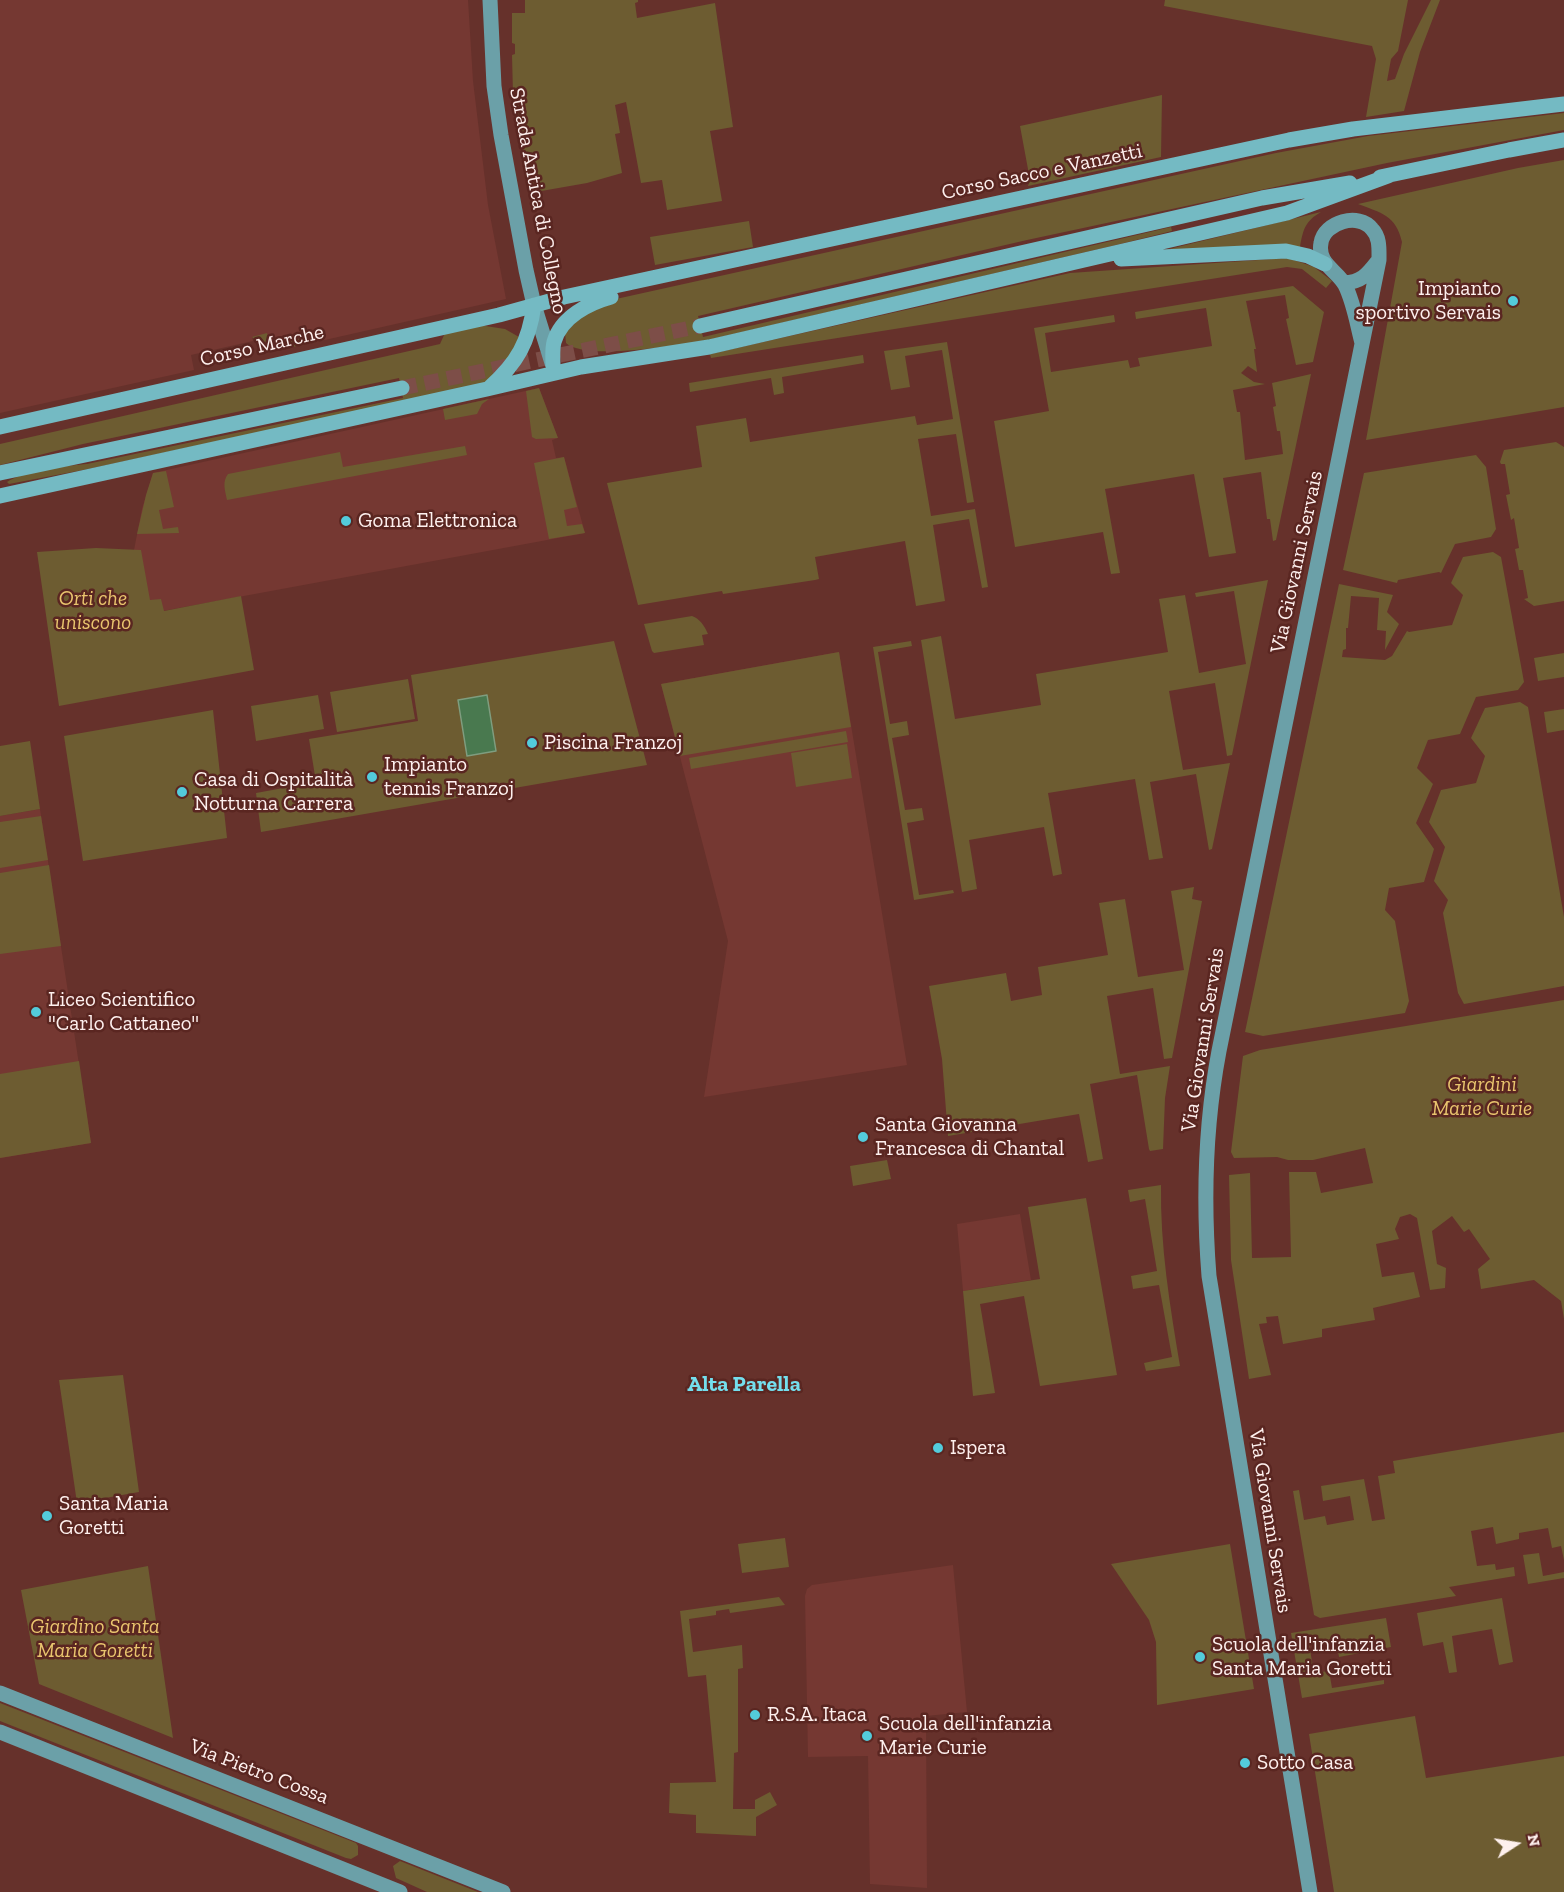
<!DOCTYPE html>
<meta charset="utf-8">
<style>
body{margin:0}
#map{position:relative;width:1564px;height:1892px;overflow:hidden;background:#66312b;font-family:"Zilla Slab",serif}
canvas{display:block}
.north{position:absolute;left:1486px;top:1814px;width:60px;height:60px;-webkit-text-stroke:4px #5a2621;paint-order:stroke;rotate:78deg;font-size:16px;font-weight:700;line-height:24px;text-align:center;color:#fef0ee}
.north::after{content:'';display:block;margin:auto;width:21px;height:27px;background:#fef0ee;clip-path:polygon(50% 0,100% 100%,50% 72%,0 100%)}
</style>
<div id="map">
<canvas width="1564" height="1892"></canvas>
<div class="north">N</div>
</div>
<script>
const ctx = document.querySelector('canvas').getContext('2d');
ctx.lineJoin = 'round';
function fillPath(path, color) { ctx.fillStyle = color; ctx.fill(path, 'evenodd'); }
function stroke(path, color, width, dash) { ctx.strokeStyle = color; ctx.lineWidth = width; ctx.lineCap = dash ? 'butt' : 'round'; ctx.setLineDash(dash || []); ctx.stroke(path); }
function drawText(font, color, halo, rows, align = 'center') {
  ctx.font = font + ' "Zilla Slab",serif'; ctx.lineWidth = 5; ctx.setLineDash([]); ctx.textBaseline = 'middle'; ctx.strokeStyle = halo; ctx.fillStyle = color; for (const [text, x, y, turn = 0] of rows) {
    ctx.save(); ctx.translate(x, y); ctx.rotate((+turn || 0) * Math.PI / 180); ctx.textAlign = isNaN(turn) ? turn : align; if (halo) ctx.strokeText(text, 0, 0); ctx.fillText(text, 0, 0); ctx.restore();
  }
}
const built = new Path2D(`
 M 0,0 L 468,0 L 473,81 L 488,205 L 506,299 L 316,342 L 314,331 L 268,341 L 252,337 L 253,341 L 191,355 L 194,370 L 0,413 Z
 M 539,388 L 558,438 L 552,440 L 556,458 L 564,457 L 585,533 L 141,615 L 135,589 L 134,550 L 142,509 L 153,473 Z
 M 839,652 L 907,1065 L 704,1097 L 728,941 L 661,684 Z
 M 40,809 L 91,1143 L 0,1158 L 0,816 Z
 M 1020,1214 L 1031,1280 L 963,1291 L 957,1224 Z
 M 953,1565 L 967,1712 L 926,1716 L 927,1888 L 870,1884 L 868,1756 L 808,1757 L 805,1596 L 807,1589 L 812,1585 Z`);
const green = new Path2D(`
 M 525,0 L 638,0 L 638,2 L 635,3 L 637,18 L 715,3 L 733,127 L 710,131 L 722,201 L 667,210 L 662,180 L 641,183 L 626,102 L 615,105 L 620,133 L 615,134 L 622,173 L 587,183 L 530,193 L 513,94 L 512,55 L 515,54 L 515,44 L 512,43 L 512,13 L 525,13 Z
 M 1165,0 L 1408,0 L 1398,51 L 1391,59 L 1387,81 L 1395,79 L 1404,54 L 1431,0 L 1440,0 L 1420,52 L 1404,111 L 1366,117 L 1376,59 L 1372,46 L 1164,6 Z
 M 1162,95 L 1161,157 L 1028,186 L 1030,180 L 1020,126 Z
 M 1564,113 L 1564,130 L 1387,163 L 1027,240 L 698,316 L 703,337 L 1171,227 L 1172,231 L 1116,245 L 708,340 C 681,345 585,361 566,343 L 565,333 L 590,308 L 616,299 L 1276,153 L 1368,136 Z
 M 1564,160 L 1564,407 L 1366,440 L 1402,242 C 1396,215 1381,213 1358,204 L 1518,168 Z
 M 1321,212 C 1305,221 1303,230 1300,247 L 1161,251 Z
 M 749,221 L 753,247 L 655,265 L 650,237 Z
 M 1288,258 L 1314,267 L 1332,281 L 1326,288 L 1302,269 L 1287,267 L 711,358 L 710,354 L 1070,273 Z
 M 1293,286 L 1324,312 L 1313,362 L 1296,365 L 1286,319 L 1289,318 L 1285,295 L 1246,301 L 1256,349 L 1254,349 L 1257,372 L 1248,366 L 1241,373 L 1254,382 L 1265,384 L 1233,390 L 1237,412 L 1240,412 L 1245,460 L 1283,454 L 1280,431 L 1277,431 L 1273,407 L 1276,406 L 1272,383 L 1311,374 L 1276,540 L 1273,541 L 1270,519 L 1267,519 L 1261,472 L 1223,478 L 1236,553 L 1209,557 L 1194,474 L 1105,489 L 1120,573 L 1111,574 L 1103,532 L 1015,547 L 994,421 L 1049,411 L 1034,328 L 1114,315 L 1115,322 L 1045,333 L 1051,372 L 1128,360 L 1130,368 L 1140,366 L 1138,358 L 1212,346 L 1206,308 L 1136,319 L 1135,312 Z
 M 479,325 L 505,329 L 519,337 L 509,363 L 483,384 L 88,469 L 9,484 L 7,482 C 20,472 70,465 87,464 L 403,398 L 399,378 L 83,444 L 0,465 L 0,444 L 440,344 L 445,333 Z
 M 314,331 L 316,342 L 268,352 L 252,337 L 267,333 L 269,341 Z
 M 947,342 L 974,502 L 967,503 L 956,434 L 918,439 L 931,516 L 975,509 L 988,587 L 982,588 L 969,519 L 933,525 L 945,601 L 916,606 L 905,541 L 815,557 L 819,579 L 815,580 L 723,594 L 722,591 L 638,605 L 607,483 L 702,467 L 696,426 L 746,418 L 750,442 L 915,416 L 917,425 L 953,419 L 942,350 L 905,356 L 910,387 L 891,390 L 884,351 Z
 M 863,355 L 864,363 L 782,377 L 784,393 L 774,395 L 771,378 L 690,392 L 689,383 Z
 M 539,388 L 558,438 L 536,439 L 532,437 L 526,391 Z
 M 489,399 L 482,404 L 477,414 L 445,420 L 443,409 Z
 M 1556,442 L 1564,447 L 1564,601 L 1534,606 L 1524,599 L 1528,598 L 1523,570 L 1519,570 L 1515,549 L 1519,548 L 1514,518 L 1511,520 L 1506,495 L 1510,494 L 1505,464 L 1501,464 L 1500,462 L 1504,450 Z
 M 465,446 L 467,455 L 227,500 C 225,490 222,482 228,474 L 340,452 L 343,467 Z
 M 1476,455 L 1486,467 L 1496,529 L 1491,537 L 1455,544 L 1441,573 L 1439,572 L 1398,580 L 1397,583 L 1343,570 L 1364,473 Z
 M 564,457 L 577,507 L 564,510 L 567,526 L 582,524 L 585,533 L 549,539 L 534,463 Z
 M 166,471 L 174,507 L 159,510 L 163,529 L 178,527 L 179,533 L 137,534 L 146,495 L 153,473 Z
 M 96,548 L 141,550 L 150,600 L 161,599 L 164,611 L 241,596 L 254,670 L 59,706 L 37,552 Z
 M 1493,552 L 1501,557 L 1524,682 L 1518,690 L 1476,697 L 1460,734 L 1428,740 L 1417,768 L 1433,784 L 1416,823 L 1434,849 L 1424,882 L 1389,888 L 1385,910 L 1395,921 L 1409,1001 L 1405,1013 L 1263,1036 L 1245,1032 L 1339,584 L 1393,595 L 1387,612 L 1399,624 L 1385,650 L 1386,631 L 1377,630 L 1379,598 L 1351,596 L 1348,628 L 1346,628 L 1346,649 L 1343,650 L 1342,657 L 1385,660 L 1392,656 L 1407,631 L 1409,632 L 1452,625 L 1463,595 L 1451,583 L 1463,557 Z
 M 1268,580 L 1232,755 L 1227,756 L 1215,683 L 1169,691 L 1183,770 L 1230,763 L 1212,849 L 1209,850 L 1196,774 L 1150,782 L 1163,858 L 1149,860 L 1135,779 L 1048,793 L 1062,874 L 1053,876 L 1044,827 L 969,840 L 977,889 L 962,892 L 921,640 L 941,636 L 955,719 L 1041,705 L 1036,674 L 1168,652 L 1159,599 L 1185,595 L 1199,673 L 1246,664 L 1234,591 L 1196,597 L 1195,593 Z
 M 692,616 C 700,619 704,625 708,634 L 702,635 L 704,645 L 654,653 L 652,651 L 644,624 Z
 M 614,641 L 647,765 L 261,832 L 256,793 L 316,782 L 309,739 L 418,721 L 411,675 Z
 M 911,641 L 912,646 L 878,652 L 890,724 L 907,721 L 909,735 L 892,738 L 905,810 L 922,808 L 924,820 L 907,823 L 919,895 L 953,890 L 954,893 L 914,900 L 873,647 Z
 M 839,652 L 851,727 L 680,756 L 661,684 Z
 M 1564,653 L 1564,677 L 1538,681 L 1534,658 Z
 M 408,679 L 415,719 L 337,732 L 330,692 Z
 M 318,695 L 324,729 L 256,741 L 251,706 Z
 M 1520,702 L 1528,707 L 1564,917 L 1564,986 L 1464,1004 L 1458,993 L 1443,913 L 1448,900 L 1434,881 L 1445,847 L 1429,822 L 1441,790 L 1476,783 L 1485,756 L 1471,738 L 1485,708 Z
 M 1564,709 L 1564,730 L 1547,733 L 1544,712 Z
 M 213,710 L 227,838 L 83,861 L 64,736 Z
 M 846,731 L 848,742 L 691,769 L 689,758 Z
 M 30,741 L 40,809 L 0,816 L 0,746 Z
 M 847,744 L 852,778 L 796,787 L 791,753 Z
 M 41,816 L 48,860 L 0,868 L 0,822 Z
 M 49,865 L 61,946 L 0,954 L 0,873 Z
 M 1194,887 L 1192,899 L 1202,901 L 1172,1058 L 1164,1059 L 1153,988 L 1107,996 L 1120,1074 L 1170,1066 L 1165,1098 L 1163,1149 L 1150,1151 L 1149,1149 L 1137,1075 L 1090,1084 L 1103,1159 L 1088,1162 L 1079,1114 L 948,1136 L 942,1059 L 929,986 L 1006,973 L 1011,1001 L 1042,995 L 1038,967 L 1108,955 L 1099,903 L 1125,899 L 1138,977 L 1184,970 L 1171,891 Z
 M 1564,1000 L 1564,1319 L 1561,1301 L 1534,1280 L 1481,1289 L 1478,1269 L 1490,1259 L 1469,1229 L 1464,1232 L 1452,1216 L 1432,1231 L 1437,1264 L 1446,1268 L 1445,1288 L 1430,1290 L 1417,1218 L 1410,1214 L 1400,1217 L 1395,1229 L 1399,1239 L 1376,1244 L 1382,1277 L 1414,1272 L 1420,1297 L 1373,1308 L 1375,1320 L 1322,1329 L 1322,1337 L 1283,1344 L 1278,1316 L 1266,1317 L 1267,1323 L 1259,1324 L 1271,1375 L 1249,1379 L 1231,1260 L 1229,1175 L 1250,1173 L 1252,1258 L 1291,1257 L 1289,1172 L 1316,1172 L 1321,1193 L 1373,1183 L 1365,1148 L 1313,1160 L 1288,1160 L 1277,1157 L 1234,1158 L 1231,1152 L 1243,1056 L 1260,1050 Z
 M 79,1061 L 91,1143 L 0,1158 L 0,1074 Z
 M 887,1160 L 891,1179 L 853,1186 L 850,1166 Z
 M 1161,1185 C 1160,1246 1170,1306 1180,1366 L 1146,1371 L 1144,1363 L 1172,1357 L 1159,1285 L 1133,1289 L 1131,1276 L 1157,1271 L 1145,1199 L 1130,1202 L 1128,1190 Z
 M 1086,1198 L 1117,1375 L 1040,1386 L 1024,1296 L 980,1304 L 995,1393 L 973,1396 L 963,1291 L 1040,1279 L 1028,1207 Z
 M 123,1375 L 139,1492 L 77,1503 L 59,1380 Z
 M 1564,1432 L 1564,1560 L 1561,1546 L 1552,1548 L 1548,1528 L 1519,1533 L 1519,1539 L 1496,1544 L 1493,1527 L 1471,1531 L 1477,1566 L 1495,1564 L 1496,1570 L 1514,1567 L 1515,1576 L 1449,1587 L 1456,1596 L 1320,1618 L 1314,1615 L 1293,1491 L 1299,1490 L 1304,1520 L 1325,1516 L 1327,1525 L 1354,1520 L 1350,1496 L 1323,1501 L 1321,1486 L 1364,1479 L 1372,1521 L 1385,1519 L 1378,1476 L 1395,1473 L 1393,1461 Z
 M 785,1538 L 789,1567 L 742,1573 L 738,1544 Z
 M 1230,1544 L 1254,1689 L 1157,1705 L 1156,1642 L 1149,1620 L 1111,1564 Z
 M 1539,1553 L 1543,1576 L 1564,1572 L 1564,1578 L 1528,1584 L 1523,1555 Z
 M 148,1566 L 173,1738 L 39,1684 L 21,1590 Z
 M 779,1597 L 785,1605 L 730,1613 L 729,1609 L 716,1611 L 716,1615 L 689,1619 L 693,1652 L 742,1645 L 743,1668 L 738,1669 L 738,1752 L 734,1753 L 733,1809 L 755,1809 L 755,1800 L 770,1792 L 777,1805 L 756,1817 L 756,1836 L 696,1833 L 696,1815 L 669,1813 L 670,1783 L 716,1782 L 706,1675 L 688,1677 L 680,1611 Z
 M 1502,1598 L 1513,1662 L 1499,1665 L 1492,1629 L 1452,1636 L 1457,1672 L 1449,1673 L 1443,1642 L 1423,1646 L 1417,1613 Z
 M 1386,1618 L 1391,1647 L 1339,1657 L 1336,1639 L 1309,1644 L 1314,1673 L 1329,1671 L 1332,1688 L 1384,1680 L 1384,1684 L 1302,1698 L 1291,1633 Z
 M 0,1703 L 356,1843 L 358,1846 L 358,1855 L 351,1859 L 346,1858 L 0,1721 Z
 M 1415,1716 L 1426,1778 L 1564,1756 L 1564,1892 L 1334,1892 L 1309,1734 Z
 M 400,1861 L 478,1892 L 427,1892 L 396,1878 L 393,1866 Z`);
const water = new Path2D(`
 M 487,695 L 496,751 L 467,756 L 458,700 Z`);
const primaryTunnel = new Path2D(`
 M 402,388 L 700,326`);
const secondary = new Path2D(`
 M 490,0 L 494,86 L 501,135 L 526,270 L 534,305 L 552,363
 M 1344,283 C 1361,282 1367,275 1377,262
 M 0,1693 L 503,1892
 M 0,1732 L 400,1892
 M 1310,1892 L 1209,1276 C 1203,1200 1205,1125 1219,1051 L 1379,260 C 1379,249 1380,237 1372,229 C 1359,212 1324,222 1321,243 C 1317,264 1337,270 1345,285 C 1354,303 1357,324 1362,343`);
const primary = new Path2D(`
 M 1380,177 L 1509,150 L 1564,140
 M 1121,259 L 1286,251 L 1308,256 L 1325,264
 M 700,326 L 1262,198 L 1350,183
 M 553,366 C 553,358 552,350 554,342 C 561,317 589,303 611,297
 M 490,387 C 517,363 529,342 534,305
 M 0,427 L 499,315 L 564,297 L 1289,140 L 1353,129 L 1564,104
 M 0,473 L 402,388
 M 0,496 L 487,389 L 581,367 L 709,347 L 1287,213 L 1388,176`);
const markers = [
 [1513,301,6,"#53cbdb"],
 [346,521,6,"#53cbdb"],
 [532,743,6,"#53cbdb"],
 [372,777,6,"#53cbdb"],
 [182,792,6,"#53cbdb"],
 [36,1012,6,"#53cbdb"],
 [863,1137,6,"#53cbdb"],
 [938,1448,6,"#53cbdb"],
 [47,1516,6,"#53cbdb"],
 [1200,1657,6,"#53cbdb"],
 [755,1715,6,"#53cbdb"],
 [867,1736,6,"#53cbdb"],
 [1245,1763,6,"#53cbdb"]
];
const streetNames = [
 ["Corso Sacco e Vanzetti",1042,172,-12],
 ["Strada Antica di Collegno",538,201,79],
 ["Corso Marche",262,346,-13],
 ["Via Giovanni Servais",1297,562,-78],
 ["Via Giovanni Servais",1203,1040,-81],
 ["Via Giovanni Servais",1270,1521,81],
 ["Via Pietro Cossa",259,1772,21]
];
const poiNames = [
 ["Impianto",1501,289,"right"],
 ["sportivo Servais",1501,313,"right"],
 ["Goma Elettronica",358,521],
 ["Piscina Franzoj",544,743],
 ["Impianto",384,765],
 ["tennis Franzoj",384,789],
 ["Casa di Ospitalità",194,780],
 ["Notturna Carrera",194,804],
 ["Liceo Scientifico",48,1000],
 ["\"Carlo Cattaneo\"",48,1024],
 ["Santa Giovanna",875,1125],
 ["Francesca di Chantal",875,1149],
 ["Ispera",950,1448],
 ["Santa Maria",59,1504],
 ["Goretti",59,1528],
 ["Scuola dell'infanzia",1212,1645],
 ["Santa Maria Goretti",1212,1669],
 ["R.S.A. Itaca",767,1715],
 ["Scuola dell'infanzia",879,1724],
 ["Marie Curie",879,1748],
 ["Sotto Casa",1257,1763]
];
const parkNames = [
 ["Orti che",93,599],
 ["uniscono",93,623],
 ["Giardini",1482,1085],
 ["Marie Curie",1482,1109],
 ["Giardino Santa",95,1627],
 ["Maria Goretti",95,1651]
];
const neighbourhoodNames = [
 ["Alta Parella",744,1385]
];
fillPath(built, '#753832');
fillPath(green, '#6d5c31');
fillPath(water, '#49794f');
stroke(water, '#7f9d7f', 1.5);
stroke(primaryTunnel, '#7d4e48', 15, [15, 8]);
stroke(secondary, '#6ba0a8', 15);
stroke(primary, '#74bac3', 15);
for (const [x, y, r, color] of markers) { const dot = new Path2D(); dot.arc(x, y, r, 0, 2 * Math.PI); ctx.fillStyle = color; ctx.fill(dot); stroke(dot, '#5a2621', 2); }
drawText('21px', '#fef0ee', '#5a2621', streetNames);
drawText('21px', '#fef0ee', '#5a2621', poiNames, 'left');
drawText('italic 21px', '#e9c56e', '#5a2621', parkNames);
drawText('bold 22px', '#74deed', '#5a2621', neighbourhoodNames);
</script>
